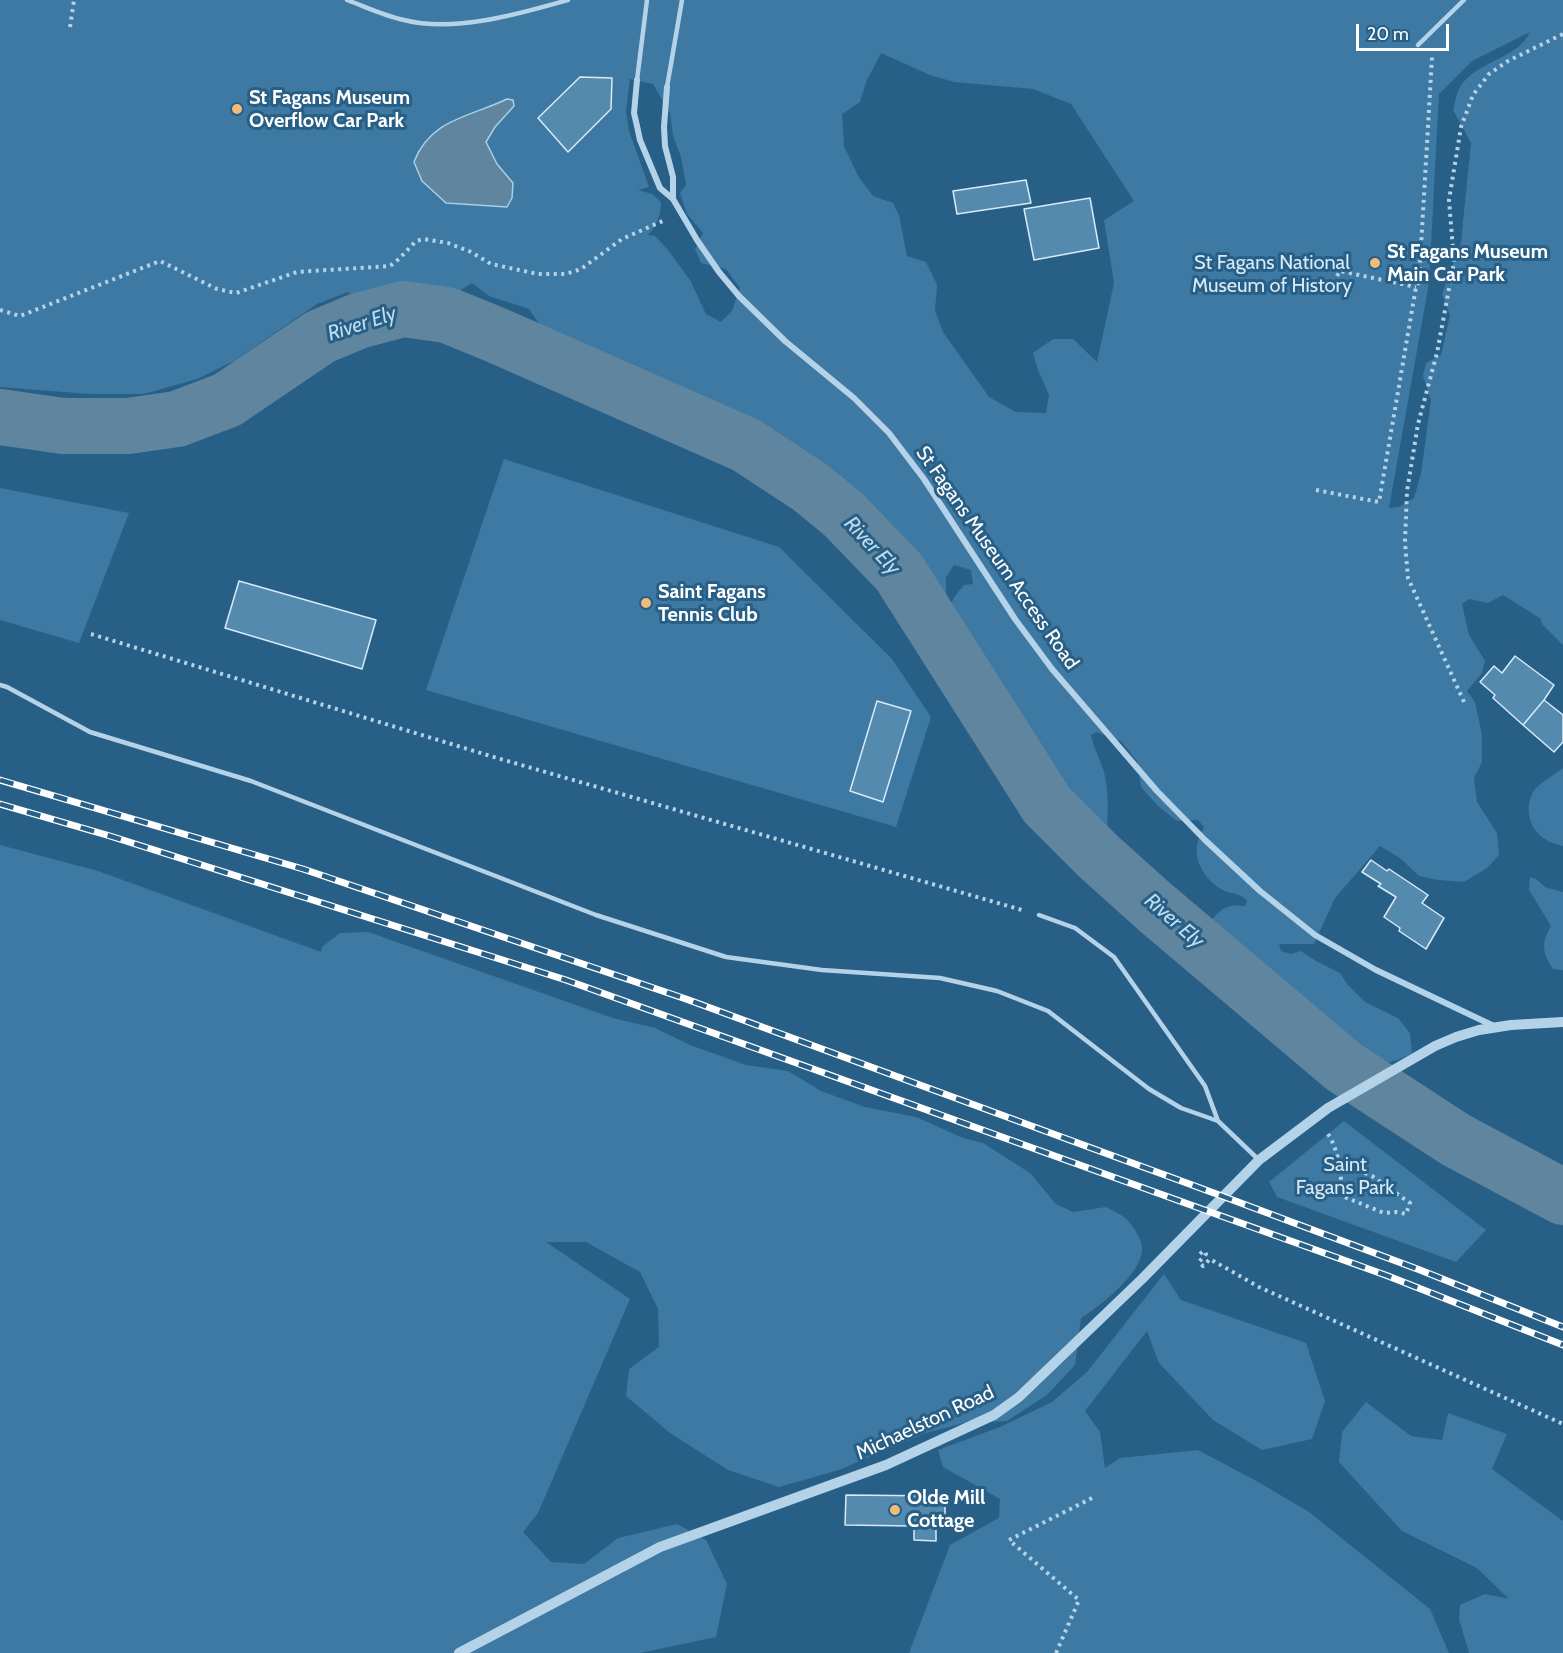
<!DOCTYPE html>
<style>
body{margin:0}
#map{position:relative;width:1563px;height:1653px;overflow:hidden;background:#285f86;font-family:Cabin,sans-serif}
canvas{display:block}
.scale{position:absolute;left:1356px;top:24px;width:93px;height:27px;box-sizing:border-box;border:3px solid #fff;border-top:0;padding-left:8px;font-size:18px;line-height:21px;white-space:nowrap;color:#fff;-webkit-text-stroke:4px #285f86;paint-order:stroke}
</style>
<div id="map">
<canvas width="1563" height="1653"></canvas>
<div class="scale">20 m</div>
</div>
<script>
const ctx = document.querySelector('canvas').getContext('2d');
ctx.lineJoin = 'round';
function fillPath(path, color) { ctx.fillStyle = color; ctx.fill(path, 'evenodd'); }
function stroke(path, color, width, dash) { ctx.strokeStyle = color; ctx.lineWidth = width; ctx.lineCap = dash ? 'butt' : 'round'; ctx.setLineDash(dash || []); ctx.stroke(path); }
function drawText(font, color, halo, rows, align = 'center') {
  ctx.font = font + ' Cabin,sans-serif'; ctx.lineWidth = 6; ctx.setLineDash([]); ctx.textBaseline = 'middle'; ctx.strokeStyle = halo; ctx.fillStyle = color; for (const [text, x, y, turn = 0] of rows) {
    ctx.save(); ctx.translate(x, y); ctx.rotate((+turn || 0) * Math.PI / 180); ctx.textAlign = isNaN(turn) ? turn : align; if (halo) ctx.strokeText(text, 0, 0); ctx.fillText(text, 0, 0); ctx.restore();
  }
}
const green = new Path2D(`
 M 0,0 L 1563,0 L 1563,645 L 1542,624 L 1541,619 L 1503,595 L 1488,603 L 1469,599 L 1462,604 L 1469,635 L 1485,661 L 1482,673 L 1467,691 L 1475,702 L 1482,735 L 1482,762 L 1474,778 L 1477,802 L 1497,833 L 1499,855 L 1487,868 L 1464,882 L 1438,880 L 1419,876 L 1400,858 L 1380,846 L 1335,898 L 1314,944 L 1279,944 L 1281,951 L 1291,954 L 1301,951 L 1316,961 L 1340,973 L 1347,984 L 1365,1002 L 1398,1018 L 1410,1033 L 1412,1053 C 1406,1058 1385,1064 1378,1065 C 1365,1065 1356,1053 1347,1047 C 1330,1035 1309,1034 1294,1019 C 1282,1005 1277,984 1264,973 C 1247,958 1210,971 1207,936 C 1207,926 1212,918 1219,912 C 1227,905 1235,905 1245,906 L 1247,900 C 1236,891 1230,895 1221,889 C 1207,881 1194,863 1197,845 C 1198,839 1202,833 1204,827 L 1198,820 L 1177,821 L 1158,806 L 1141,787 L 1137,761 L 1121,741 L 1096,732 L 1091,735 C 1094,749 1100,759 1104,772 C 1110,794 1107,818 1107,840 L 1090,845 C 1058,829 1030,805 1010,774 C 1007,769 1002,764 1001,758 C 998,745 1002,734 1006,721 L 1000,713 L 976,715 C 944,693 969,671 973,642 C 964,628 953,629 946,613 L 955,596 L 964,585 L 973,584 L 971,570 L 954,565 L 946,577 L 946,596 L 930,603 L 901,585 L 908,572 L 911,552 L 897,549 L 864,547 L 847,532 L 841,501 L 844,482 L 833,477 L 815,462 L 792,449 L 769,430 L 742,413 L 721,411 L 720,425 L 701,435 L 688,435 L 670,406 L 677,390 L 620,374 L 614,378 L 594,373 L 587,356 L 569,349 L 546,348 L 545,337 L 540,325 L 529,309 L 489,296 L 472,283 L 453,295 L 438,289 L 417,295 L 397,285 L 398,292 L 390,305 C 373,305 361,305 348,292 L 317,304 L 234,361 L 197,379 L 144,394 L 89,394 L 0,387 ZM 1530,32 C 1517,60 1477,60 1460,87 C 1456,93 1455,103 1453,110 L 1471,143 L 1461,242 L 1442,294 L 1450,315 L 1441,355 L 1426,363 L 1423,376 L 1431,400 L 1421,474 L 1414,498 L 1399,507 L 1389,508 L 1429,283 L 1439,94 L 1472,61 ZM 881,53 L 930,75 L 954,82 L 1033,89 L 1071,104 L 1134,201 L 1104,220 L 1114,283 L 1097,362 L 1073,339 L 1053,339 L 1033,353 L 1038,370 L 1049,395 L 1046,413 L 1016,412 L 989,397 L 943,332 L 935,311 L 937,285 L 926,262 L 907,256 L 899,215 L 893,203 L 873,196 L 858,176 L 844,146 L 842,114 L 860,102 L 866,82 ZM 630,79 L 653,84 L 670,113 L 673,136 L 681,157 L 686,185 L 680,193 L 687,214 L 703,233 L 695,249 L 701,263 L 726,269 L 740,288 L 732,311 L 721,322 L 706,314 L 690,280 L 668,250 L 655,236 L 648,235 C 657,225 661,215 661,202 L 652,194 L 638,190 L 649,187 L 629,131 L 626,112 Z
 M 504,459 L 779,547 L 892,659 L 931,717 L 896,827 L 426,690 Z
 M 0,488 L 129,513 L 79,643 L 0,620 Z
 M 1563,768 L 1563,846 C 1557,844 1550,843 1545,839 C 1528,829 1523,804 1536,788 C 1543,781 1555,774 1563,768 Z
 M 0,845 L 98,871 L 321,952 L 322,947 L 340,933 L 368,932 L 613,1018 L 655,1028 L 690,1045 L 746,1065 L 788,1071 L 821,1091 L 865,1107 L 916,1117 L 963,1138 L 983,1143 L 1030,1173 L 1056,1204 L 1073,1212 L 1106,1207 C 1113,1211 1124,1215 1129,1222 C 1135,1229 1143,1241 1142,1251 C 1140,1275 1100,1306 1081,1318 L 1075,1365 L 1047,1395 L 1007,1421 L 964,1423 L 926,1433 L 839,1470 L 779,1487 L 728,1470 L 670,1433 L 626,1396 L 629,1369 L 659,1347 L 658,1309 L 640,1272 L 586,1242 L 546,1242 L 630,1299 L 538,1513 L 523,1532 L 551,1562 L 584,1564 L 618,1538 L 677,1524 L 706,1540 L 727,1584 L 716,1637 L 640,1653 L 0,1653 Z
 M 1530,877 L 1536,879 L 1545,887 L 1563,892 L 1563,970 L 1553,969 C 1542,952 1541,943 1551,926 L 1529,890 Z
 M 1344,1121 L 1486,1230 L 1456,1262 L 1277,1197 L 1269,1182 Z
 M 1164,1274 L 1181,1300 L 1306,1343 L 1325,1401 L 1312,1439 L 1262,1450 L 1213,1420 L 1159,1363 L 1147,1331 L 1085,1411 L 1100,1432 L 1105,1468 L 1120,1458 L 1198,1450 L 1260,1483 L 1309,1512 L 1430,1609 L 1449,1653 L 909,1653 L 950,1545 L 999,1518 L 1000,1499 L 943,1467 L 938,1450 L 1000,1427 L 1052,1402 L 1087,1372 Z
 M 1366,1402 L 1411,1436 L 1442,1440 L 1448,1413 L 1507,1434 L 1492,1469 L 1563,1521 L 1563,1653 L 1469,1653 L 1459,1619 L 1460,1605 L 1485,1594 L 1509,1599 L 1477,1568 L 1402,1531 L 1339,1462 L 1342,1432 Z`);
const water = new Path2D(`
 M 507,99 L 513,100 L 514,106 L 495,127 L 486,142 L 497,164 L 513,183 L 512,198 L 507,207 L 446,203 L 422,181 L 414,162 C 430,119 470,117 507,99 Z`);
const river = new Path2D(`
 M 0,417 L 63,426 L 128,426 L 177,419 L 227,400 L 320,337 L 358,321 L 403,309 L 447,315 L 496,335 L 746,445 L 810,487 L 843,514 L 899,572 L 1047,805 L 1098,856 L 1156,908 L 1344,1067 L 1456,1140 L 1563,1197`);
const building = new Path2D(`
 M 580,77 L 612,78 L 611,109 L 568,152 L 538,118 Z
 M 1026,180 L 1031,203 L 957,214 L 953,191 Z
 M 1090,198 L 1099,248 L 1034,260 L 1024,209 Z
 M 239,581 L 376,620 L 362,669 L 225,628 Z
 M 1515,656 L 1554,685 L 1544,700 L 1523,725 L 1493,698 L 1495,695 L 1480,682 L 1494,666 L 1502,673 Z
 M 1544,700 L 1563,715 L 1563,742 L 1554,752 L 1523,725 Z
 M 877,701 L 911,711 L 883,802 L 850,791 Z
 M 1371,860 L 1387,871 L 1389,869 L 1428,895 L 1422,903 L 1444,918 L 1426,949 L 1399,931 L 1400,928 L 1384,917 L 1396,897 L 1378,886 L 1381,884 L 1362,872 Z
 M 846,1495 L 945,1496 L 945,1526 L 936,1526 L 936,1541 L 914,1540 L 914,1526 L 845,1525 Z`);
const path = new Path2D(`
 M 70,27 L 74,0
 M 1337,276 L 1340,271 L 1416,287
 M 0,310 L 20,316 L 160,261 L 217,289 L 236,293 L 297,272 L 390,266 L 399,259 L 416,241 L 424,239 L 448,243 L 471,252 L 491,264 L 538,274 L 566,274 L 581,269 L 622,239 L 665,220
 M 1316,490 L 1379,502 L 1416,287 L 1419,282 L 1432,57
 M 91,634 L 497,758 L 1022,910
 M 1464,702 L 1408,578 L 1405,542 L 1407,491 L 1418,424 L 1437,353 L 1454,262 L 1449,200 L 1461,127 L 1473,95 L 1489,74 L 1508,61 L 1563,34
 M 1328,1134 C 1340,1153 1341,1175 1342,1196 L 1384,1213 L 1396,1212 L 1406,1214 L 1410,1203 L 1372,1176 L 1339,1162
 M 1200,1254 L 1203,1251 L 1206,1254 L 1199,1262 L 1203,1266 L 1210,1259 L 1259,1287 L 1563,1424
 M 1056,1653 L 1079,1600 L 1009,1540 L 1094,1497`);
const service = new Path2D(`
 M 347,0 C 366,7 385,16 404,20 C 454,33 519,14 568,0
 M 1418,45 L 1464,0
 M 637,80 L 647,0
 M 667,87 L 682,0
 M 0,685 L 7,687 L 90,732 L 251,781 L 596,915 L 726,957 L 822,970 L 940,978 L 997,991 L 1048,1011 L 1149,1089 L 1181,1108 L 1218,1121
 M 1039,915 L 1075,928 L 1114,957 L 1205,1086 L 1218,1121 L 1259,1160`);
const minor = new Path2D(`
 M 637,80 L 634,113 L 637,126 L 640,140 L 660,188 L 673,199 L 697,240 L 719,272 L 739,296 L 785,341 L 854,398 L 889,433 L 924,479 L 1015,619 L 1052,669 L 1157,791 L 1205,840 L 1260,891 L 1315,935 L 1376,970 L 1496,1027
 M 667,87 L 664,127 L 665,146 L 673,177 L 673,199`);
const tertiary = new Path2D(`
 M 459,1653 L 660,1547 L 886,1465 L 994,1415 L 1019,1397 L 1142,1279 L 1259,1160 L 1328,1108 L 1435,1046 L 1456,1037 L 1479,1030 L 1511,1025 L 1563,1022`);
const rail = new Path2D(`
 M 0,780 L 303,869 L 686,999 L 1222,1196 L 1420,1270 L 1563,1327
 M 0,804 L 110,836 L 566,980 L 1388,1276 L 1563,1345`);
const markers = [
 [237,109,6,"#efbd7a"],
 [1375,263,6,"#efbd7a"],
 [646,603,6,"#efbd7a"],
 [895,1510,6,"#efbd7a"]
];
const poiNames = [
 ["St Fagans Museum",249,98],
 ["Overflow Car Park",249,121],
 ["St Fagans Museum",1387,252],
 ["Main Car Park",1387,275],
 ["Saint Fagans",658,592],
 ["Tennis Club",658,615],
 ["Olde Mill",907,1498],
 ["Cottage",907,1521]
];
const parkNames = [
 ["St Fagans National",1272,263],
 ["Museum of History",1272,286],
 ["Saint",1345,1165],
 ["Fagans Park",1345,1188]
];
const streetNames = [
 ["St Fagans Museum Access Road",997,558,55],
 ["Michaelston Road",925,1423,-25]
];
const waterNames = [
 ["River Ely",362,324,-18],
 ["River Ely",872,546,47],
 ["River Ely",1174,921,41]
];
fillPath(green, '#3d79a2');
fillPath(water, '#5f859f');
stroke(water, '#a8cfe8', 1.5);
stroke(river, '#5f859f', 56);
fillPath(building, '#558aaf');
stroke(building, '#d7eaf6', 1.5);
stroke(path, '#b4d3e8', 4, [3, 4.5]);
stroke(service, '#b4d3e8', 4.5);
stroke(minor, '#b4d3e8', 6);
stroke(tertiary, '#b4d3e8', 10);
stroke(rail, '#fff', 7);
stroke(rail, '#285f86', 4.5, [14]);
for (const [x, y, r, color] of markers) { const dot = new Path2D(); dot.arc(x, y, r, 0, 2 * Math.PI); ctx.fillStyle = color; ctx.fill(dot); stroke(dot, '#285f86', 2); }
drawText('bold 20px', '#fff', '#285f86', poiNames, 'left');
drawText('20px', '#d7eaf6', '#285f86', parkNames);
drawText('20px', '#fff', '#285f86', streetNames);
drawText('italic 21px', '#bfdcef', '#285f86', waterNames);
</script>
